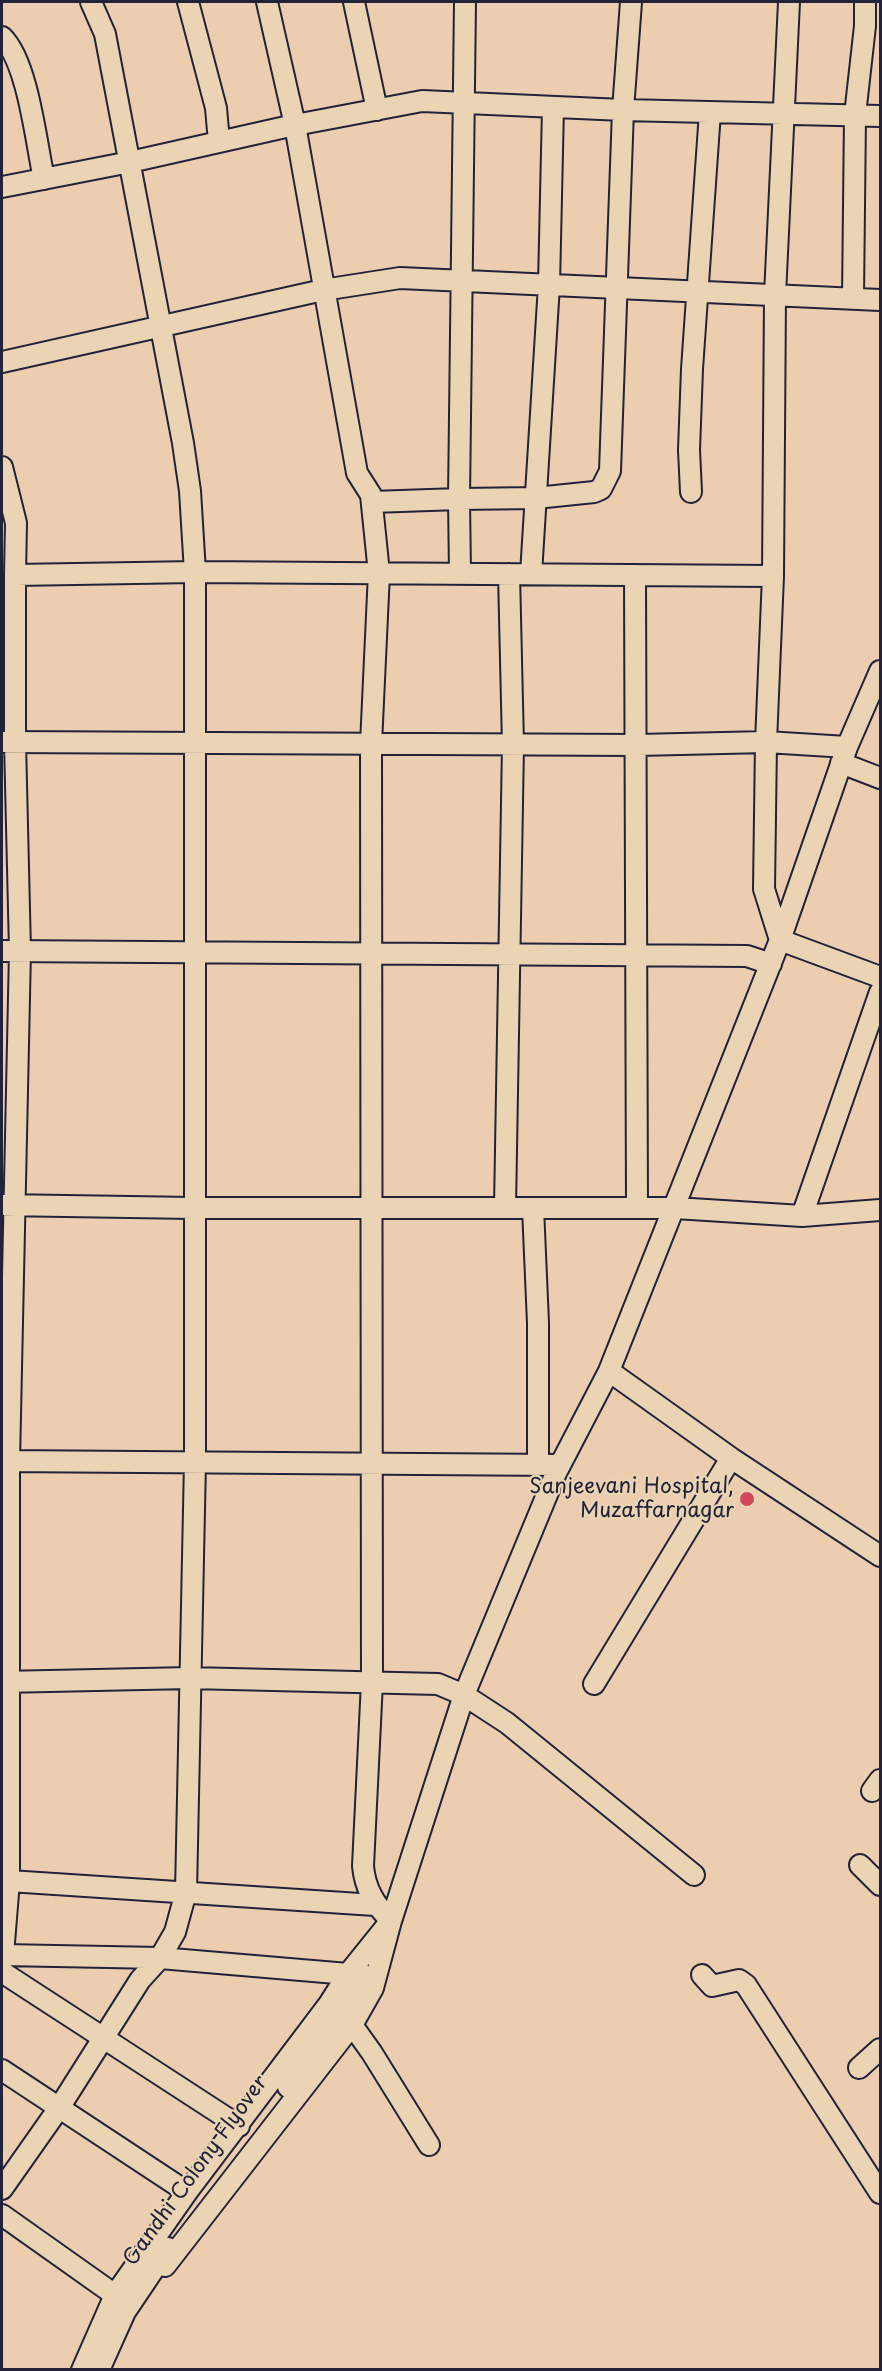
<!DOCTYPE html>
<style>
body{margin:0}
#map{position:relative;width:882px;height:2371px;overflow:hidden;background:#edcdaf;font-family:"Playpen Sans",sans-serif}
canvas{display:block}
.frame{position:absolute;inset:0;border:3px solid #22223b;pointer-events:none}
</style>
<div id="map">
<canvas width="882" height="2371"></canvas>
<div class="frame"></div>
</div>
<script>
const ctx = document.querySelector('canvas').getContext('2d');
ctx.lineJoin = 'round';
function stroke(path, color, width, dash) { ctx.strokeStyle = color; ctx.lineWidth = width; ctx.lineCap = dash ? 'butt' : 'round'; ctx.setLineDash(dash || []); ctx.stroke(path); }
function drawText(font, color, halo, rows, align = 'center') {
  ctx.font = font + ' "Playpen Sans",sans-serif'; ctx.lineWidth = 4.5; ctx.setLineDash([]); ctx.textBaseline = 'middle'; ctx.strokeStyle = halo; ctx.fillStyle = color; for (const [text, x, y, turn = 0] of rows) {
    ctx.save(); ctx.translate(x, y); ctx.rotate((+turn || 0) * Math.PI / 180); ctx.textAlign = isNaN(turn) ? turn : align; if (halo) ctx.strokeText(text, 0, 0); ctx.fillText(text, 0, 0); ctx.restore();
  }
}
const minor = new Path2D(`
 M 188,2 L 216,108 L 219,142
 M 267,2 L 295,125 L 357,473 L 371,495 L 379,573 L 371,744 L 372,1682 L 363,1866 C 365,1889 375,1905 391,1921
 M 354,2 L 377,110
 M 789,2 L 775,295 L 773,576 L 766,742 L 764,889 L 780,940 L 880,977
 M 2,37 C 28,62 36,142 44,179
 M 2,187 L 130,162 L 290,126 L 422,101 L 623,110 L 880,116
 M 853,298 L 855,115 L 865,26 L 865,2
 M 2,362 L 323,290 L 400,278 L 880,300
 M 2,467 L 16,523 L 15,575
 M 691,492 L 689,450 L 692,369 L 710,112
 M 372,502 L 459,499 L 465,2
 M 460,574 L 459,499 L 536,498 L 594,492 L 601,489 L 610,471 L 623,110 L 631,2
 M 531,574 L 549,285 L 553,107
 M 635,575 L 637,1208
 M 2,742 L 638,745 L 766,742 L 847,747
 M 841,763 L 880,778
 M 2,951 L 747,956 L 771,964
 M 2,1205 L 193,1208 L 675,1208 L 802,1216 L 880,1210
 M 505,1207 L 513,745 L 509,574
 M 533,1208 L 538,1323 L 538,1465
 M 802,1216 L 880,992
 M 609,1371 L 731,1458 L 880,1556
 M 2,1461 L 560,1465
 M 2,1682 L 190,1678 L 438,1684 L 464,1695 L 507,1723 L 694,1875
 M 594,1684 L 731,1458
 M 872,1791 L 880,1780
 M 860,1865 L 880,1885
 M 2,1881 L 9,1881 L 3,1955
 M 375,1905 L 9,1881 L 9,1461 L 20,951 L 15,742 L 15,575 L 195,572 L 773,576
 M 2,1959 L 3,1955 L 160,1958 L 348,1974
 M 2,1972 L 239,2126
 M 702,1975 L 712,1986 L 739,1980 L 746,1985 L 880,2193
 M 352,2025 L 372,2053 L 429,2145
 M 859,2068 L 880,2049
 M 2,2070 L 187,2192
 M 288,2087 L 344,2007 L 362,1974
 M 2,2189 L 59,2108 L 140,1980 L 160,1958 L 175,1932 L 186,1892 L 195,1462 L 195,572 L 190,491 L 183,443 L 105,34 L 91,2
 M 2,2215 L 115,2295
 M 165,2266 L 352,2025 L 373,1988 L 391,1921 L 464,1695 L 556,1473 L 609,1371 L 780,940 L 847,747 L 880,671
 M 82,2370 L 115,2295 L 187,2192 L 329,2004 L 348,1974 L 385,1928
 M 99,2370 L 125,2312 L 168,2248`);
const markers = [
 [747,1499,8,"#d1495b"]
];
const poiNames = [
 ["Sanjeevani Hospital,",734,1487],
 ["Muzaffarnagar",734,1511]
];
const streetNames = [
 ["Gandhi Colony Flyover",196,2171,-54]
];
stroke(minor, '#22223b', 24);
stroke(minor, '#ead4b3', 20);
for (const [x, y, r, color] of markers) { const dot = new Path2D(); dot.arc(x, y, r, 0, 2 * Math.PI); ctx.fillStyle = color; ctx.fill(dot); stroke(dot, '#ead4b3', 2); }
drawText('21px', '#22223b', '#ead4b3', poiNames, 'right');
drawText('21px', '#22223b', '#ead4b3', streetNames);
</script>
